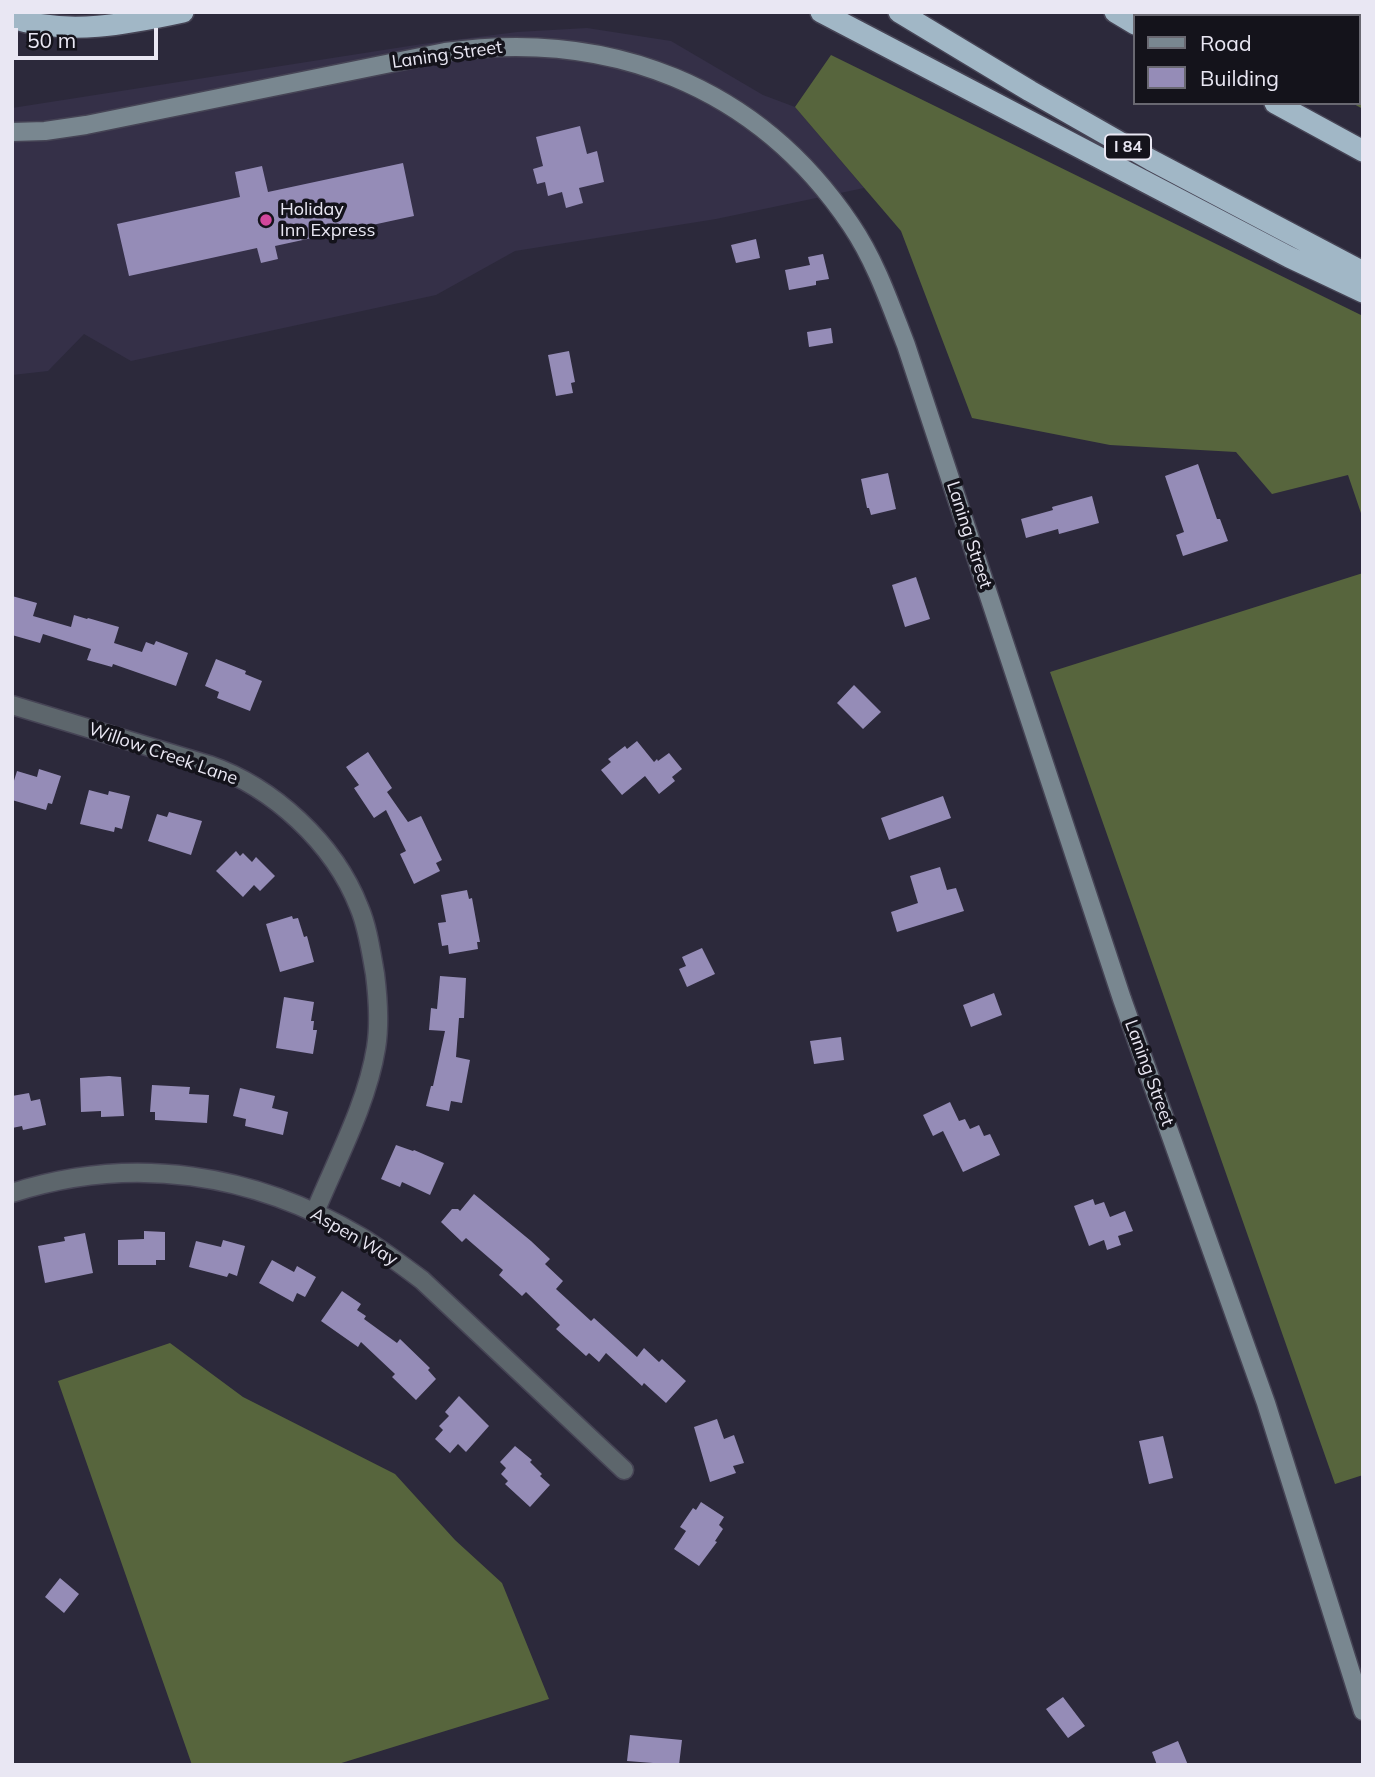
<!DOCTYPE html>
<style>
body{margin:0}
#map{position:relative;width:1375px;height:1777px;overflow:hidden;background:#2c293b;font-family:Mulish,sans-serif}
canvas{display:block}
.frame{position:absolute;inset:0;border:14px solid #e9e7f3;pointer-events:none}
.legend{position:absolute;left:1133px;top:14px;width:228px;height:91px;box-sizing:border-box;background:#14131b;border:2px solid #696871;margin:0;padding:9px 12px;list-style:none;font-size:21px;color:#e9e7f3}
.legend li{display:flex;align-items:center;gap:14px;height:35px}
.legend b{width:35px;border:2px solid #696871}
.scale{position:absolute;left:14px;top:28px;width:144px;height:32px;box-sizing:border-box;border:4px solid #e9e7f3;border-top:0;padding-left:9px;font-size:21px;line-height:24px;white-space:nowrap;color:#e9e7f3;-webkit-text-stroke:5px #14131b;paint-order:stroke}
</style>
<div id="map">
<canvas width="1375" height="1777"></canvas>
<div class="frame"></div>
<ul class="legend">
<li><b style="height:9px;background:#798790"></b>Road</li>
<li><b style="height:19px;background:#958cb7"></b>Building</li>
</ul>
<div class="scale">50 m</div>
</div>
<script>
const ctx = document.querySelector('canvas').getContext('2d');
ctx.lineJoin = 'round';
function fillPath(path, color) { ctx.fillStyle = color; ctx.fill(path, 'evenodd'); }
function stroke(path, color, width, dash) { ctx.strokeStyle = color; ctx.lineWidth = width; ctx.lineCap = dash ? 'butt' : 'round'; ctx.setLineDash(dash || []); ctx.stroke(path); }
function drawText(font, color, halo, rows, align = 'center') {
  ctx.font = font + ' Mulish,sans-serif'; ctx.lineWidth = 7; ctx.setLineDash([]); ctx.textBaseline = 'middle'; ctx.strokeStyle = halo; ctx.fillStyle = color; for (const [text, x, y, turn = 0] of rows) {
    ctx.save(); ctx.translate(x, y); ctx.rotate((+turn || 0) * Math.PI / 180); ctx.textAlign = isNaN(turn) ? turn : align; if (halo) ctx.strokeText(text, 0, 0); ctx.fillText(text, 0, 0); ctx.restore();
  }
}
const built = new Path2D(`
 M 587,28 L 671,41 L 763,95 L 795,107 L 864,188 L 716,219 L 515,251 L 436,295 L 131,361 L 84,334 L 48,371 L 12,375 L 12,108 L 422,44 L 517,32 Z`);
const forest = new Path2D(`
 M 1224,12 L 1363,12 L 1363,109 L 1352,103 L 1359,103 L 1359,16 L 1229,16 Z
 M 831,55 L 1363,316 L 1363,519 L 1348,475 L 1272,494 L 1236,452 L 1110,445 L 972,418 L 901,231 L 795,107 Z
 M 1363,573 L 1363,1475 L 1335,1484 L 1050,672 Z
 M 170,1343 L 243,1397 L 395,1474 L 455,1540 L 502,1583 L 549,1699 L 335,1765 L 192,1765 L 58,1381 Z`);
const building = new Path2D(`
 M 580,126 L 587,154 L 597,151 L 604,182 L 579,188 L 583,203 L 566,208 L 562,192 L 548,196 L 545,182 L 537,184 L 533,169 L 543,166 L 536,137 Z
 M 403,163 L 414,216 L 275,246 L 278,259 L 261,263 L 257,248 L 129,276 L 117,224 L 240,197 L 235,172 L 262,166 L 268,192 Z
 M 756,239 L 760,258 L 736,263 L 731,245 Z
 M 823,254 L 829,279 L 816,281 L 816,285 L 789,290 L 785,270 L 810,265 L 808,257 Z
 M 831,328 L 833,343 L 809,347 L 807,332 Z
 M 569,351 L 575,382 L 571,383 L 573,393 L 556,396 L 548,355 Z
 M 1198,464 L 1217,519 L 1220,519 L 1228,541 L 1183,556 L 1176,535 L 1184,532 L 1165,476 Z
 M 888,473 L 896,509 L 871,515 L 869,508 L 867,508 L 861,479 Z
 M 1092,496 L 1099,523 L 1059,534 L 1058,529 L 1026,538 L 1021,519 L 1053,510 L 1052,507 Z
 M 916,577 L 930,619 L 905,627 L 892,585 Z
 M 12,596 L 37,603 L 33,616 L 71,627 L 74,615 L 87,619 L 88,618 L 119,627 L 114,643 L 142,652 L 146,642 L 154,645 L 156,641 L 188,653 L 176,686 L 113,664 L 112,667 L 87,660 L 91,649 L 43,634 L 40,643 L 12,635 Z
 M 216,659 L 246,671 L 245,674 L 262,681 L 250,711 L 217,698 L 219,692 L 205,686 Z
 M 854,685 L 881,712 L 863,729 L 837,703 Z
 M 637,741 L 654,762 L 657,759 L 658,761 L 669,753 L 682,769 L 672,777 L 675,781 L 659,794 L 645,776 L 622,795 L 601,770 L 611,762 L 608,759 L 625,746 L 627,749 Z
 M 368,752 L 392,788 L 387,792 L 408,822 L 421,816 L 442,860 L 436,863 L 440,871 L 414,884 L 400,854 L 406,851 L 386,810 L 374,818 L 354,788 L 359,785 L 346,767 Z
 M 39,769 L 61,776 L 52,804 L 48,803 L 46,810 L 12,800 L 12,787 L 17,771 L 37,777 Z
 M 89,790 L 108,795 L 109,791 L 130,796 L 122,829 L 115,827 L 114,832 L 80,824 Z
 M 943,796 L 951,818 L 889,840 L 881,818 Z
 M 169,812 L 202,821 L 191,855 L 148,841 L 157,814 L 167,817 Z
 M 236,851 L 240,856 L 243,853 L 252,862 L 256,857 L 275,876 L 260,891 L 254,885 L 243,897 L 216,871 Z
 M 940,867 L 947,890 L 956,888 L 964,911 L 897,932 L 891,912 L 918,903 L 910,876 Z
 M 467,890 L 469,899 L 472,898 L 480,942 L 477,942 L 478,949 L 449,954 L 448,945 L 442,946 L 438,923 L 446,922 L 441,895 Z
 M 292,916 L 293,919 L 298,918 L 304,937 L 307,936 L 314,962 L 280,972 L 266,924 Z
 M 702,948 L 715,974 L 687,987 L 679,969 L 686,966 L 682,957 Z
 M 440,976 L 466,978 L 464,1018 L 459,1018 L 456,1057 L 470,1060 L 462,1103 L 451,1101 L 449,1111 L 426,1106 L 431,1086 L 433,1086 L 445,1031 L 429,1030 L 431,1008 L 437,1009 Z
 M 994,993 L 1002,1015 L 971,1027 L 963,1005 Z
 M 284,997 L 314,1002 L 311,1021 L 314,1021 L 313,1030 L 317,1030 L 313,1054 L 276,1048 Z
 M 841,1037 L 844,1060 L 814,1064 L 810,1041 Z
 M 109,1076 L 121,1077 L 124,1116 L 101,1117 L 101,1111 L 81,1112 L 80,1078 Z
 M 152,1085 L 190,1087 L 189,1094 L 209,1095 L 207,1123 L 155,1120 L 155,1112 L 150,1112 Z
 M 240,1088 L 275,1096 L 272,1108 L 288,1112 L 283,1135 L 245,1126 L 246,1119 L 233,1116 Z
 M 29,1093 L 31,1101 L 40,1099 L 46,1125 L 23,1130 L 22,1126 L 12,1128 L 12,1096 Z
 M 950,1102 L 959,1121 L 965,1119 L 970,1129 L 979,1125 L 984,1136 L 990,1134 L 1000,1155 L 963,1172 L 943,1131 L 933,1136 L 923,1115 Z
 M 396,1145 L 413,1151 L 414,1150 L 444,1163 L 430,1195 L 402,1182 L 400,1187 L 381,1179 Z
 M 474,1194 L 531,1241 L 550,1259 L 545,1264 L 563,1281 L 556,1289 L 591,1321 L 594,1318 L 637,1357 L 644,1348 L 659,1362 L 662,1359 L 686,1381 L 666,1403 L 644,1383 L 642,1386 L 606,1353 L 599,1362 L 589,1353 L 586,1356 L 556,1329 L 560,1325 L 526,1292 L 522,1296 L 499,1275 L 503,1270 L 466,1238 L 462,1242 L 441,1222 L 452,1209 L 458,1209 L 460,1211 Z
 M 1093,1199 L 1095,1205 L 1104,1202 L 1110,1217 L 1125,1211 L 1133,1231 L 1118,1236 L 1121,1245 L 1107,1250 L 1104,1240 L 1089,1246 L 1074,1206 Z
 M 144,1231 L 165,1232 L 165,1260 L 156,1260 L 156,1265 L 118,1265 L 118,1240 L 144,1239 Z
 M 85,1233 L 93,1273 L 45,1283 L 38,1246 L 65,1241 L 64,1237 Z
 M 223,1240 L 245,1246 L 237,1276 L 229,1273 L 227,1277 L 189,1267 L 196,1241 L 221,1247 Z
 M 272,1260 L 294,1272 L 297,1266 L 316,1277 L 305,1297 L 297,1293 L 293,1302 L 259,1283 Z
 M 342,1291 L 361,1304 L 357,1310 L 366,1316 L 364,1319 L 397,1343 L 400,1339 L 430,1368 L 428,1370 L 436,1379 L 416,1400 L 392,1377 L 395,1374 L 361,1342 L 358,1347 L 321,1321 Z
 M 459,1396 L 489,1426 L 466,1452 L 458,1444 L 450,1453 L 435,1439 L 443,1430 L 439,1426 L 449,1416 L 445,1412 Z
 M 717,1419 L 724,1439 L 734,1435 L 744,1463 L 733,1466 L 736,1473 L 710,1482 L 694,1427 Z
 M 1163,1436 L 1173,1478 L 1149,1484 L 1139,1441 Z
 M 515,1446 L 532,1460 L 530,1462 L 542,1474 L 540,1476 L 550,1485 L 530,1507 L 505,1484 L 508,1481 L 501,1474 L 506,1468 L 500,1462 Z
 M 701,1502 L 724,1517 L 719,1525 L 723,1529 L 715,1541 L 717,1542 L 699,1566 L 674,1549 L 686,1531 L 680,1527 L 693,1508 L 696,1510 Z
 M 60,1578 L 79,1594 L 64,1613 L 45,1597 Z
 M 1063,1697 L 1085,1726 L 1068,1738 L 1046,1709 Z
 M 630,1735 L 682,1740 L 679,1765 L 627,1761 Z
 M 1178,1741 L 1188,1765 L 1157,1765 L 1152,1752 Z`);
const street = new Path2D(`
 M 12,705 L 209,765 C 273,787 334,843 359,907 C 368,928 371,952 375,974 C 378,998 380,1024 376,1048 C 367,1104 336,1161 315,1212
 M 12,1193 C 132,1154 254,1173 361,1237 C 382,1250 402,1265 422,1280 L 624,1470`);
const secondary = new Path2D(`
 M 12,132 L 45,131 L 86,125 L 445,52 C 609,29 757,85 851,225 C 876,262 890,304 906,345 L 1122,999 L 1266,1403 L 1363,1711`);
const highway = new Path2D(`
 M 821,12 L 1289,257 L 1363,292
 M 899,12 L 1030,91 L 1151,160 L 1363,272
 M 1115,12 L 1135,24
 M 12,18 C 68,36 128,24 183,12
 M 1275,103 L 1363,151`);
const markers = [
 [266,220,7,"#d1479c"]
];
const shields = [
 [1128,147,46]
];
const shieldNames = [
 ["I 84",1128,147]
];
const streetNames = [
 ["Laning Street",447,55,-8],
 ["Laning Street",969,535,72],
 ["Willow Creek Lane",163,754,19],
 ["Laning Street",1149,1073,70],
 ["Aspen Way",354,1237,30]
];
const poiNames = [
 ["Holiday",280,210],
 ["Inn Express",280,231]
];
fillPath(built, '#353048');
fillPath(forest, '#57653d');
fillPath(building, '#958cb7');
stroke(street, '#464455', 21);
stroke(secondary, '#464455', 21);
stroke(highway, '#464455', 24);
stroke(street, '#5d666c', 18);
stroke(secondary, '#798790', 18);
stroke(highway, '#a1b7c6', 21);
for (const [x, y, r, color] of markers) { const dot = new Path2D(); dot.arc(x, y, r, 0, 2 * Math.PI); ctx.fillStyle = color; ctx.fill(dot); stroke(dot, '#14131b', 2.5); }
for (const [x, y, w] of shields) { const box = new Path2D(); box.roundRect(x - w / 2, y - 12.5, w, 25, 5); ctx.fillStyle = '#14131b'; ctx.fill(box); stroke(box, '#e9e7f3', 2); }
drawText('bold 16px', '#e9e7f3', null, shieldNames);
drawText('18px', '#e9e7f3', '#14131b', streetNames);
drawText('18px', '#e9e7f3', '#14131b', poiNames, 'left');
</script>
